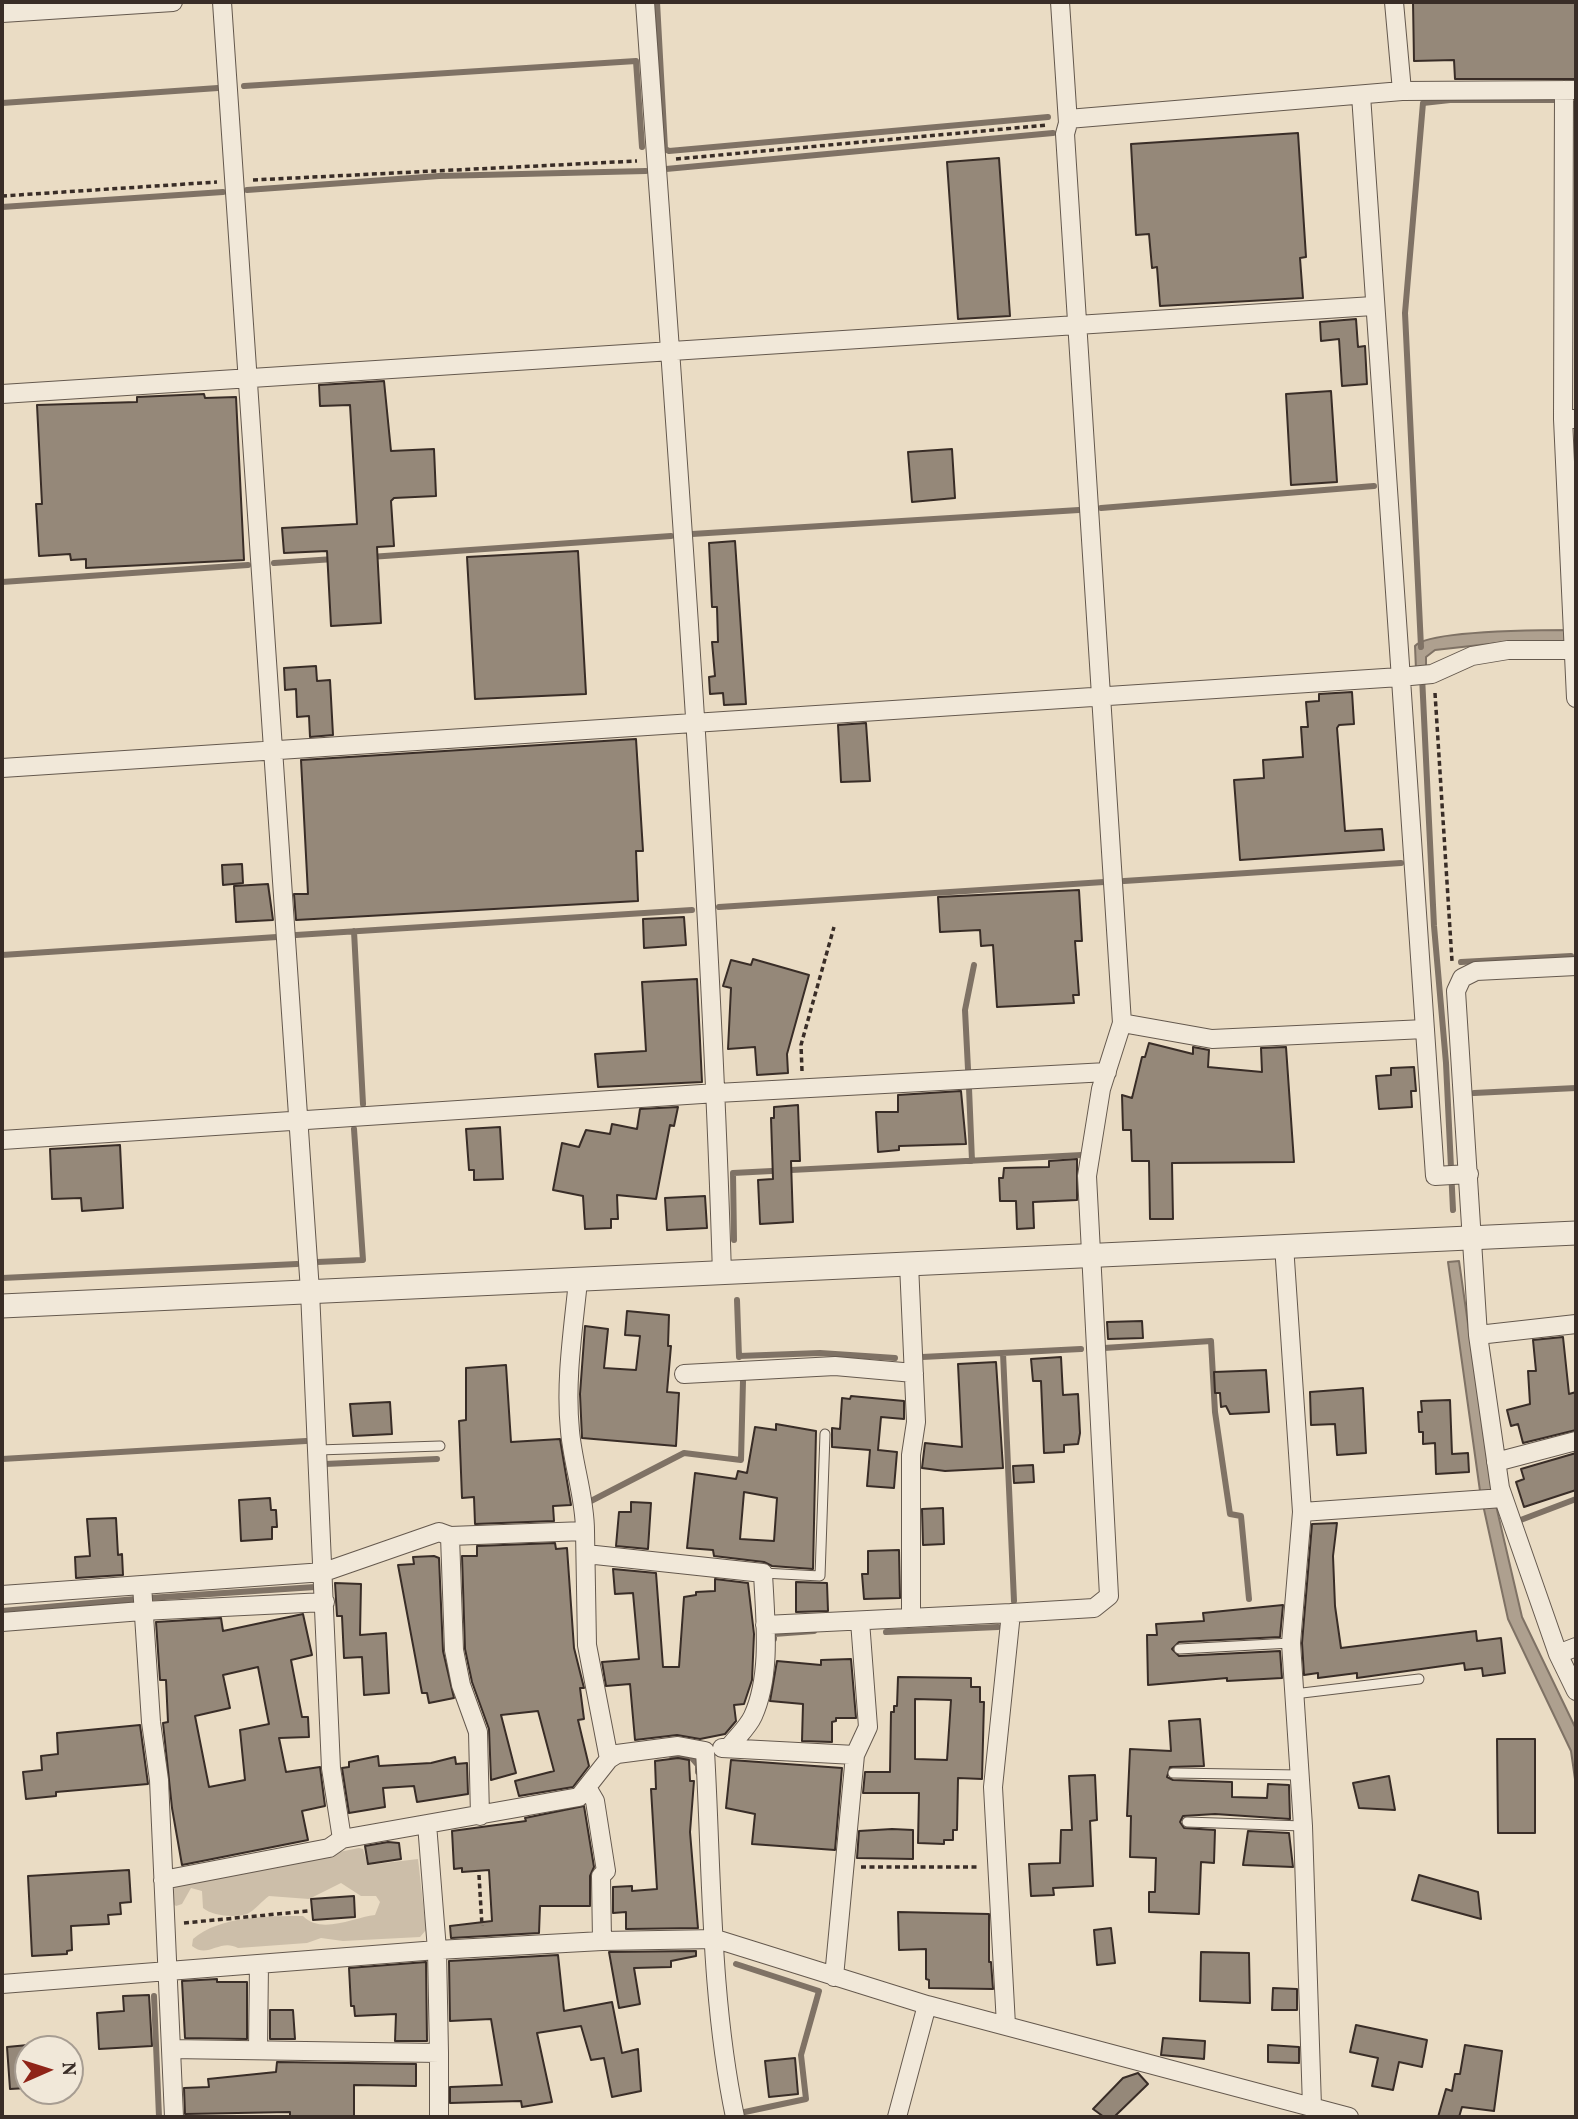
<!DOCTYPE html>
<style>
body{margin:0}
#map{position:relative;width:1578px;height:2119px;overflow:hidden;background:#eadcc4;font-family:Vollkorn,serif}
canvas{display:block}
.frame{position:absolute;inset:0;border:4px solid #392d27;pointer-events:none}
.north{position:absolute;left:14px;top:2035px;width:70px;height:70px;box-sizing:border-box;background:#f1e8d9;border:2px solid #a79d92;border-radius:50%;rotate:87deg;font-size:19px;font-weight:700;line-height:28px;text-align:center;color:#392d27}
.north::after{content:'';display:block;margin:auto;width:24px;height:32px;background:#8f2418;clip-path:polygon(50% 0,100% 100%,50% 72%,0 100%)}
</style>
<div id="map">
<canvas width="1578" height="2119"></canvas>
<div class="frame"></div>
<div class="north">N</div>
</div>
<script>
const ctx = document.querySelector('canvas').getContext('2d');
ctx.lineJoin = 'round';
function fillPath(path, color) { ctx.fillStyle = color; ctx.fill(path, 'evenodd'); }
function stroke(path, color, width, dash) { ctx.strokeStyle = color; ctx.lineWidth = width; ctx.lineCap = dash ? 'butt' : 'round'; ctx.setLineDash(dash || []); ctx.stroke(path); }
const green = new Path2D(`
 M 359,1848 L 363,1849 L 368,1865 L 418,1859 L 426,1930 L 420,1937 L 343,1941 L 321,1938 L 307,1943 L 238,1948 C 220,1938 208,1959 192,1946 L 193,1939 C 219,1916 269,1916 303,1916 C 321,1935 355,1917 375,1915 L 380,1902 L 376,1896 L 361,1896 L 341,1883 L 309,1899 L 269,1896 C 262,1901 254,1911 247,1914 C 235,1918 212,1916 203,1908 L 202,1891 L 191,1888 L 182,1904 L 176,1906 L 171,1902 L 170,1886 Z`);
const water = new Path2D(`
 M 1576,630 L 1576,642 L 1507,642 L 1435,650 L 1426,657 L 1426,669 L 1416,670 L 1415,646 C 1429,630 1550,630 1576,630 Z
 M 1459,1261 L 1491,1484 L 1522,1617 L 1576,1729 L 1576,1786 L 1571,1751 L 1508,1619 L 1480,1491 L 1448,1262 Z`);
const stream = new Path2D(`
 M 657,2 L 665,149 L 669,151 L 1048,117
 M 2,3 L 21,2
 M 244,86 L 636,61 L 642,147
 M 2,103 L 218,88
 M 666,169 L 1053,133
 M 247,190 L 439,176 L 646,171
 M 2,207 L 223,192
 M 1101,508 L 1374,486
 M 692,534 L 1079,510
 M 370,557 L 671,536
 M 274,563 L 334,559
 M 2,582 L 248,565
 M 1421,647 L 1405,313 L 1423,103 L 1450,100 L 1558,100
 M 1422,676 L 1434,926 L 1446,1063 L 1453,1210
 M 1124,881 L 1401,863
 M 719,907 L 1104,882
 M 354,931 L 363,1104
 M 296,935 L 692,910
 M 2,955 L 277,937
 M 1461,962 L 1571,956
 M 968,1069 L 965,1010 L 974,965
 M 969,1088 L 972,1161
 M 1474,1093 L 1576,1088
 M 734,1240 L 733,1173 L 1082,1155
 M 317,1262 L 363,1260 L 354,1129
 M 2,1278 L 297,1264
 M 737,1300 L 739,1357
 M 1104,1348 L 1211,1341 L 1215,1412 L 1230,1514 L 1241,1516 L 1249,1599
 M 1003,1353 L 1014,1601
 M 739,1356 L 820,1353 L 895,1358
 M 922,1357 L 1081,1349
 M 2,1459 L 306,1441
 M 325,1464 L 437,1459
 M 589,1502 L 684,1453 L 741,1460 L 743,1381
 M 1518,1521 L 1576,1499
 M 149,1598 L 315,1587
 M 2,1611 L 136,1599
 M 886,1632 L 998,1627
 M 774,1639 L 774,1634 L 814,1631
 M 671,1755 L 691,1757 L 698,1765 L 698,1772
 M 736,1964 L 819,1991 L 801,2055 L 806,2099 L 740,2113
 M 154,1996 L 159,2117`);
const building = new Path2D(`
 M 1413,2 L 1576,2 L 1576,79 L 1455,79 L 1454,60 L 1414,61 Z
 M 1298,133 L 1306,257 L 1300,258 L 1303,298 L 1160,306 L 1157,267 L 1152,268 L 1149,234 L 1136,235 L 1131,144 Z
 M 999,158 L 1010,316 L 958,319 L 947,162 Z
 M 1356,319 L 1358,347 L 1365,346 L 1367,384 L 1342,386 L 1339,339 L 1321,341 L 1320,322 Z
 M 384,381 L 391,451 L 434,449 L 436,496 L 394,498 L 391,501 L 394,546 L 377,547 L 381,623 L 331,626 L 327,551 L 284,553 L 282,528 L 357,524 L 350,405 L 320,406 L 319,385 Z
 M 1331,391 L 1337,482 L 1291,485 L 1286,394 Z
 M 204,394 L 205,398 L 236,397 L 244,560 L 86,568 L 86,559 L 71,560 L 70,554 L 39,556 L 36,504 L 42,504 L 37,405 L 137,402 L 137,397 Z
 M 952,449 L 955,498 L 912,502 L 908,452 Z
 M 735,541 L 746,704 L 724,705 L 723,693 L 710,694 L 709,677 L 715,676 L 712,642 L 718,642 L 717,607 L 712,607 L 709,543 Z
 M 578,551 L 586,694 L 475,699 L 467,557 Z
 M 316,666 L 317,681 L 330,680 L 333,735 L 310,737 L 309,716 L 297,717 L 296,689 L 285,690 L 284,668 Z
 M 1352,692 L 1354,724 L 1339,725 L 1337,728 L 1345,831 L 1382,829 L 1384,850 L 1240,860 L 1234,780 L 1264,778 L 1263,760 L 1303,757 L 1301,727 L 1308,727 L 1306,702 L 1319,701 L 1319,694 Z
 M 866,723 L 870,781 L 841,782 L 838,725 Z
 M 636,739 L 643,851 L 636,851 L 638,901 L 296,920 L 294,894 L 308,894 L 301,760 Z
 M 242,864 L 243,883 L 223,885 L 222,865 Z
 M 268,884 L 273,920 L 236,922 L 234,886 Z
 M 1079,890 L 1082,941 L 1075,941 L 1079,995 L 1073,995 L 1074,1003 L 997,1007 L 993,945 L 981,946 L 980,930 L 940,932 L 938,897 Z
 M 684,917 L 686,945 L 644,948 L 643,919 Z
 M 753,959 L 809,975 L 787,1054 L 788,1073 L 757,1075 L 755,1047 L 728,1049 L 731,988 L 723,986 L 731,960 L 751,965 Z
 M 697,979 L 702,1082 L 598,1087 L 595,1054 L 646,1051 L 642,982 Z
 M 1149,1043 L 1193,1054 L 1193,1047 L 1209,1050 L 1208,1067 L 1262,1072 L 1261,1048 L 1286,1047 L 1294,1162 L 1172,1163 L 1173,1219 L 1150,1219 L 1149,1161 L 1132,1161 L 1131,1130 L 1123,1130 L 1122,1095 L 1132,1098 L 1142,1057 L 1145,1057 Z
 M 1414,1067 L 1416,1091 L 1411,1091 L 1412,1107 L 1379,1109 L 1376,1076 L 1391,1075 L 1391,1068 Z
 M 961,1091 L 966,1144 L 899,1146 L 899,1150 L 878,1152 L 876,1112 L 898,1112 L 898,1095 Z
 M 798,1105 L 800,1161 L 791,1161 L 793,1222 L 760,1224 L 758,1180 L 773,1179 L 771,1118 L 774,1118 L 774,1107 Z
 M 678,1107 L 674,1126 L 670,1125 L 656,1199 L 617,1195 L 618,1219 L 611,1219 L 611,1228 L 585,1229 L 583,1196 L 553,1190 L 562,1143 L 579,1147 L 586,1130 L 610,1134 L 612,1124 L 637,1129 L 640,1109 Z
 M 500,1127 L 503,1179 L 474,1180 L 474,1170 L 469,1170 L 466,1129 Z
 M 120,1145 L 123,1208 L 82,1211 L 81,1198 L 52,1199 L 50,1149 Z
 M 1077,1159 L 1077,1200 L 1033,1202 L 1034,1228 L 1017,1229 L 1016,1201 L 1000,1201 L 999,1178 L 1003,1178 L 1004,1168 L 1049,1167 L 1049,1161 Z
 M 705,1196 L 707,1228 L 667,1230 L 665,1198 Z
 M 627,1311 L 669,1315 L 668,1346 L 671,1346 L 667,1392 L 679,1393 L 676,1446 L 582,1438 L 580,1394 L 585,1326 L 608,1329 L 604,1368 L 636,1370 L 640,1336 L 625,1335 Z
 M 1142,1321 L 1143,1338 L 1108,1339 L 1107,1322 Z
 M 1563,1337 L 1569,1394 L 1576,1392 L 1576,1430 L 1523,1443 L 1518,1424 L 1511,1426 L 1507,1410 L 1530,1404 L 1528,1371 L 1536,1371 L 1533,1340 Z
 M 1061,1357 L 1063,1395 L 1078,1394 L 1080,1433 L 1078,1444 L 1064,1445 L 1064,1452 L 1044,1453 L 1041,1381 L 1033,1381 L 1031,1359 Z
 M 996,1362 L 1003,1468 L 945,1471 L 922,1468 L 925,1443 L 962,1447 L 958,1364 Z
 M 506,1365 L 511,1442 L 560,1439 L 571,1505 L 553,1506 L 554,1521 L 475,1524 L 474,1497 L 462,1498 L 459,1421 L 466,1420 L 466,1368 Z
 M 1266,1370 L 1269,1412 L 1230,1414 L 1226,1406 L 1221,1407 L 1220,1393 L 1215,1393 L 1214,1372 Z
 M 1363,1388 L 1366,1453 L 1337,1455 L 1335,1424 L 1311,1425 L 1310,1392 Z
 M 851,1396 L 904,1401 L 904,1419 L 881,1417 L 878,1450 L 897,1452 L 894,1488 L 867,1486 L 870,1450 L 832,1447 L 832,1428 L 840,1429 L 842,1398 L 850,1399 Z
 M 1450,1400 L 1452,1454 L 1468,1453 L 1469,1472 L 1436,1474 L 1435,1443 L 1423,1444 L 1423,1432 L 1419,1432 L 1418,1412 L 1422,1412 L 1421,1401 Z
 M 390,1402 L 392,1434 L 353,1436 L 350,1404 Z
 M 776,1424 L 816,1431 L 813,1569 L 772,1566 L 764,1562 L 714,1556 L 713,1550 L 687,1548 L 695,1473 L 736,1479 L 738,1471 L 747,1473 L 755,1427 L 776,1430 ZM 744,1492 L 777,1498 L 774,1541 L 740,1539 Z
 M 1576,1453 L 1576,1490 L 1524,1507 L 1516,1482 L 1524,1479 L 1521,1469 Z
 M 1033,1465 L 1034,1482 L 1014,1483 L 1013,1466 Z
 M 270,1498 L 271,1510 L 276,1510 L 277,1527 L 272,1527 L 272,1539 L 241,1541 L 239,1500 Z
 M 631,1502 L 651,1503 L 648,1549 L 616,1546 L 619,1512 L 631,1512 Z
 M 943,1508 L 944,1544 L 923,1545 L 922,1509 Z
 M 116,1518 L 118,1555 L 122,1554 L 123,1575 L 76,1578 L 75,1557 L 90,1556 L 87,1519 Z
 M 1337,1523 L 1333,1556 L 1335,1606 L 1341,1648 L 1476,1631 L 1477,1641 L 1501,1638 L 1505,1673 L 1483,1676 L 1482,1668 L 1465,1670 L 1464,1663 L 1357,1678 L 1357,1673 L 1318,1678 L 1318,1673 L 1304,1675 L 1302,1643 L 1312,1524 Z
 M 555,1543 L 556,1549 L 567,1548 L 574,1648 L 584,1688 L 580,1688 L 584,1719 L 578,1720 L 589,1766 L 573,1787 L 519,1796 L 515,1781 L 554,1771 L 538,1711 L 501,1715 L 516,1773 L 491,1780 L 489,1729 L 472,1682 L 465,1649 L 462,1556 L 477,1556 L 477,1546 Z
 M 899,1550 L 900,1598 L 864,1599 L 862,1574 L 868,1574 L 868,1551 Z
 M 434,1556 L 439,1558 L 443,1651 L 454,1698 L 429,1703 L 427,1693 L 422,1693 L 398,1565 L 414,1564 L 413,1557 Z
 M 613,1569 L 656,1573 L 663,1667 L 679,1667 L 684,1597 L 696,1595 L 696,1592 L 715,1591 L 715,1579 L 748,1583 L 754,1634 L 752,1680 L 744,1704 L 734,1705 L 736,1721 L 725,1734 L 700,1739 L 677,1735 L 635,1740 L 630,1684 L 606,1686 L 602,1662 L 639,1659 L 633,1593 L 615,1594 Z
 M 796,1582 L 827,1583 L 828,1611 L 796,1612 Z
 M 335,1583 L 361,1584 L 360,1635 L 386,1633 L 389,1693 L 364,1695 L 362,1657 L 344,1658 L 342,1616 L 337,1616 Z
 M 1283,1605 L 1280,1637 L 1179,1642 L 1172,1649 L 1179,1656 L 1280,1651 L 1282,1678 L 1227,1681 L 1227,1678 L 1148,1685 L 1147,1635 L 1157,1635 L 1156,1624 L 1204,1621 L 1203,1613 Z
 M 303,1614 L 312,1655 L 291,1660 L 302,1717 L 308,1717 L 309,1737 L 279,1738 L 286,1772 L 320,1767 L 325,1806 L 302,1811 L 308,1840 L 182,1865 L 172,1808 L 163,1723 L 168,1722 L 166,1680 L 160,1680 L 156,1622 L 221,1618 L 223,1631 ZM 258,1667 L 269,1724 L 240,1730 L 245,1780 L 209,1787 L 195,1716 L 230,1708 L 223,1675 Z
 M 851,1659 L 856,1718 L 836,1718 L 836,1721 L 832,1722 L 832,1742 L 802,1741 L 803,1704 L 770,1701 L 777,1661 L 821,1665 L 821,1660 Z
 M 898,1677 L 971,1678 L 971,1687 L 980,1687 L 980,1702 L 984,1702 L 982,1779 L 958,1778 L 957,1830 L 953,1830 L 953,1840 L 944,1840 L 944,1844 L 918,1843 L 919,1793 L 863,1793 L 865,1772 L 890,1772 L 891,1712 L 894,1712 L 894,1706 L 897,1706 ZM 915,1699 L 951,1700 L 947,1760 L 915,1759 Z
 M 1200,1719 L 1204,1766 L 1170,1767 L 1167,1777 L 1173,1780 L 1232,1782 L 1232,1797 L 1267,1798 L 1268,1784 L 1289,1785 L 1290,1819 L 1215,1814 L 1183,1816 L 1180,1822 L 1184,1828 L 1215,1830 L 1214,1863 L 1201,1862 L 1199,1914 L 1149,1912 L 1149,1892 L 1155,1892 L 1156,1858 L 1130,1857 L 1131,1816 L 1127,1816 L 1130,1749 L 1171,1751 L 1169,1721 Z
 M 140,1725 L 148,1784 L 56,1792 L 56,1796 L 26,1799 L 23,1772 L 42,1770 L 41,1756 L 58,1754 L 57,1733 Z
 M 1497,1739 L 1535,1739 L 1535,1833 L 1498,1833 Z
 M 378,1756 L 379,1766 L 431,1763 L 455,1757 L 456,1764 L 467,1763 L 468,1794 L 417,1802 L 414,1786 L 383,1788 L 385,1807 L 349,1813 L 342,1768 L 349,1767 L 349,1762 Z
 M 678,1758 L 689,1760 L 690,1781 L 694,1781 L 690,1832 L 698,1928 L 626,1929 L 626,1912 L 613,1913 L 613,1887 L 632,1886 L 632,1891 L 657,1889 L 651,1789 L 656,1789 L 655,1761 Z
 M 731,1760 L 842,1768 L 835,1850 L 752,1844 L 755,1814 L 726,1808 Z
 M 1095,1775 L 1097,1820 L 1090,1821 L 1093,1886 L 1053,1888 L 1054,1895 L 1031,1896 L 1029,1864 L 1060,1863 L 1061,1830 L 1072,1830 L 1069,1776 Z
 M 1389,1776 L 1395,1810 L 1359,1808 L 1353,1783 Z
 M 584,1806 L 594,1867 L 590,1876 L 590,1906 L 540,1906 L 539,1933 L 451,1938 L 450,1926 L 492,1921 L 489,1870 L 462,1872 L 462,1868 L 454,1869 L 452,1831 L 526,1821 L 525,1818 Z
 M 892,1829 L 913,1830 L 913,1859 L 857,1858 L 859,1831 Z
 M 1248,1831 L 1289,1833 L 1293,1867 L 1243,1865 Z
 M 388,1842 L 399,1843 L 401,1859 L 368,1864 L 365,1846 Z
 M 129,1870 L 131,1902 L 120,1903 L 121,1914 L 108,1915 L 109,1924 L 71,1926 L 72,1950 L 67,1951 L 67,1954 L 32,1956 L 28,1876 Z
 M 1419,1875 L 1478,1892 L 1481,1919 L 1412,1900 Z
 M 354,1896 L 355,1917 L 313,1920 L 311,1899 Z
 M 898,1912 L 989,1914 L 989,1962 L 991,1962 L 993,1989 L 929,1988 L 929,1980 L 926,1979 L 926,1949 L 899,1950 Z
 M 1111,1928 L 1115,1963 L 1097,1965 L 1094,1930 Z
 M 696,1951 L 696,1956 L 671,1961 L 671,1967 L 634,1968 L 640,2004 L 619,2008 L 609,1952 Z
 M 1201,1952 L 1249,1953 L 1250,2003 L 1200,2001 Z
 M 558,1955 L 564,2011 L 612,2002 L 622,2053 L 638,2049 L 641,2091 L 612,2097 L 604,2058 L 591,2060 L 581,2026 L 537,2033 L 552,2102 L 522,2107 L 521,2101 L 450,2103 L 450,2087 L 502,2085 L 491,2019 L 450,2021 L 449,1961 Z
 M 426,1962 L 427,2041 L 395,2041 L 396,2014 L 355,2016 L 354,2006 L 351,2006 L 349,1968 Z
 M 217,1979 L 217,1982 L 247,1982 L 247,2039 L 185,2038 L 182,1981 Z
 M 1273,1988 L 1297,1989 L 1297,2010 L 1272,2010 Z
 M 149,1995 L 152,2046 L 99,2049 L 97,2013 L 124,2011 L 123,1996 Z
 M 270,2010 L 293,2010 L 295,2039 L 270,2039 Z
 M 1356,2025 L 1427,2040 L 1422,2067 L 1399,2062 L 1393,2090 L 1372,2086 L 1378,2058 L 1350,2052 Z
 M 1163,2038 L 1205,2041 L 1204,2059 L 1161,2055 Z
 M 28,2045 L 28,2088 L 10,2089 L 7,2047 Z
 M 1268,2045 L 1299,2047 L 1299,2063 L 1268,2062 Z
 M 1465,2045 L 1502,2051 L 1494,2111 L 1462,2107 L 1459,2117 L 1438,2117 L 1446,2089 L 1452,2091 L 1455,2074 L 1460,2074 Z
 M 795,2058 L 798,2094 L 769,2097 L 765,2061 Z
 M 277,2062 L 416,2064 L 416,2086 L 354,2085 L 354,2117 L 290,2117 L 290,2112 L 185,2114 L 184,2088 L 209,2087 L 208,2079 L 276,2072 Z
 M 1138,2073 L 1148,2084 L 1114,2117 L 1104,2117 L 1093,2109 L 1123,2078 Z`);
const path = new Path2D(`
 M 676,159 L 1048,125
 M 253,180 L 637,161
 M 2,196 L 217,182
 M 1435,693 L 1452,961
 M 802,1071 L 801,1045 L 834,927
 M 861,1867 L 980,1867
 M 479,1875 L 482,1926
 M 184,1923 L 308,1911`);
const service = new Path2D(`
 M 318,1450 L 440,1446
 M 763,1573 L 820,1576 L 825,1434
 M 1179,1649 L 1291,1643
 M 1294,1694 L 1419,1679
 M 1173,1773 L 1299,1775
 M 1187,1822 L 1303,1826`);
const minor = new Path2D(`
 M 222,2 L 310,1291 L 331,1768 L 342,1839
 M 645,2 C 675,425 709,849 722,1274
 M 1394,2 L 1402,91
 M 2,13 L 173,2
 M 1361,95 L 1435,1176 L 1469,1174
 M 1068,119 L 1402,91 L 1576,90
 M 2,394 L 1373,306
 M 1563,419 L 1564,90
 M 1576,419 L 1563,419 L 1576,698
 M 2,768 L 1400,677 L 1432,674 L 1472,656 L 1508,650 L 1576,650
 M 1576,966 L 1476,971 L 1462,978 L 1456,991 L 1478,1335 L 1500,1488 L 1558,1654 L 1576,1691
 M 1122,1023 L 1212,1039 L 1425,1029
 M 2,1140 L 717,1093 L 1107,1072
 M 1284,1245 L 1302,1512 L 1291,1643 L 1303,1826 L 1312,2107
 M 909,1264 L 916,1422 L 911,1455 L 911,1618
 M 578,1281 C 573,1331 565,1381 570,1431 C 573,1465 585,1497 585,1531
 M 1478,1335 L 1576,1324
 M 684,1374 L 835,1366 L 914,1373
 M 1496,1462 L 1576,1441
 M 1302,1512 L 1503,1498
 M 450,1536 L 454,1650 L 461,1685 L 478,1732 L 480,1816
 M 586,1554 L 763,1573 C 765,1618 772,1674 753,1716 C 748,1727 737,1737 730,1746
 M 142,1585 L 151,1722 L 159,1780 L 174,2117
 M 2,1595 L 324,1572 L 439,1532 L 450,1536 L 585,1531 L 587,1645 L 609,1759
 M 2,1622 L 142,1611 L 325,1602
 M 765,1625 L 1011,1613
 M 1558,1654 L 1576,1647
 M 722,1748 L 855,1755
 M 588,1789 L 595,1801 L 606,1871 L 601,1876 L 602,1941
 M 163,1880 L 329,1848 L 342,1839 L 579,1797 L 609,1759 L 617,1754 L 678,1746 L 705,1751 C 712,1873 710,1997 735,2117
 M 834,1977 L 855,1755 L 868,1727 L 860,1621
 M 2,1984 L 437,1950 L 602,1941 L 716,1939 L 927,2005 L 1349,2117
 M 1006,2025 L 993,1787 L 1011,1613 L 1094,1608 L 1109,1596 L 1087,1176 L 1101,1089 L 1122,1023 L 1065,134 L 1068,123 L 1060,2
 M 171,2049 L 439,2053 L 437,1950 L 427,1824
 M 258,2050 L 259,1964
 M 439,2053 L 439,2117
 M 897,2117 L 927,2005`);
const tertiary = new Path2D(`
 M 2,1306 L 1576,1233`);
fillPath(green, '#ccbea9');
fillPath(water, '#aea08f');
stroke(water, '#7f7265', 2);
stroke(stream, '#7f7265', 6);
fillPath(building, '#958879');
stroke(building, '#392d27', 2);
stroke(service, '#65594e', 11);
stroke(minor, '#65594e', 20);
stroke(tertiary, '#65594e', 25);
stroke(path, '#392d27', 3.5, [5, 3.5]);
stroke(service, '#f1e8d9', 9);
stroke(minor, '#f1e8d9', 18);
stroke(tertiary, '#f1e8d9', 23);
</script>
